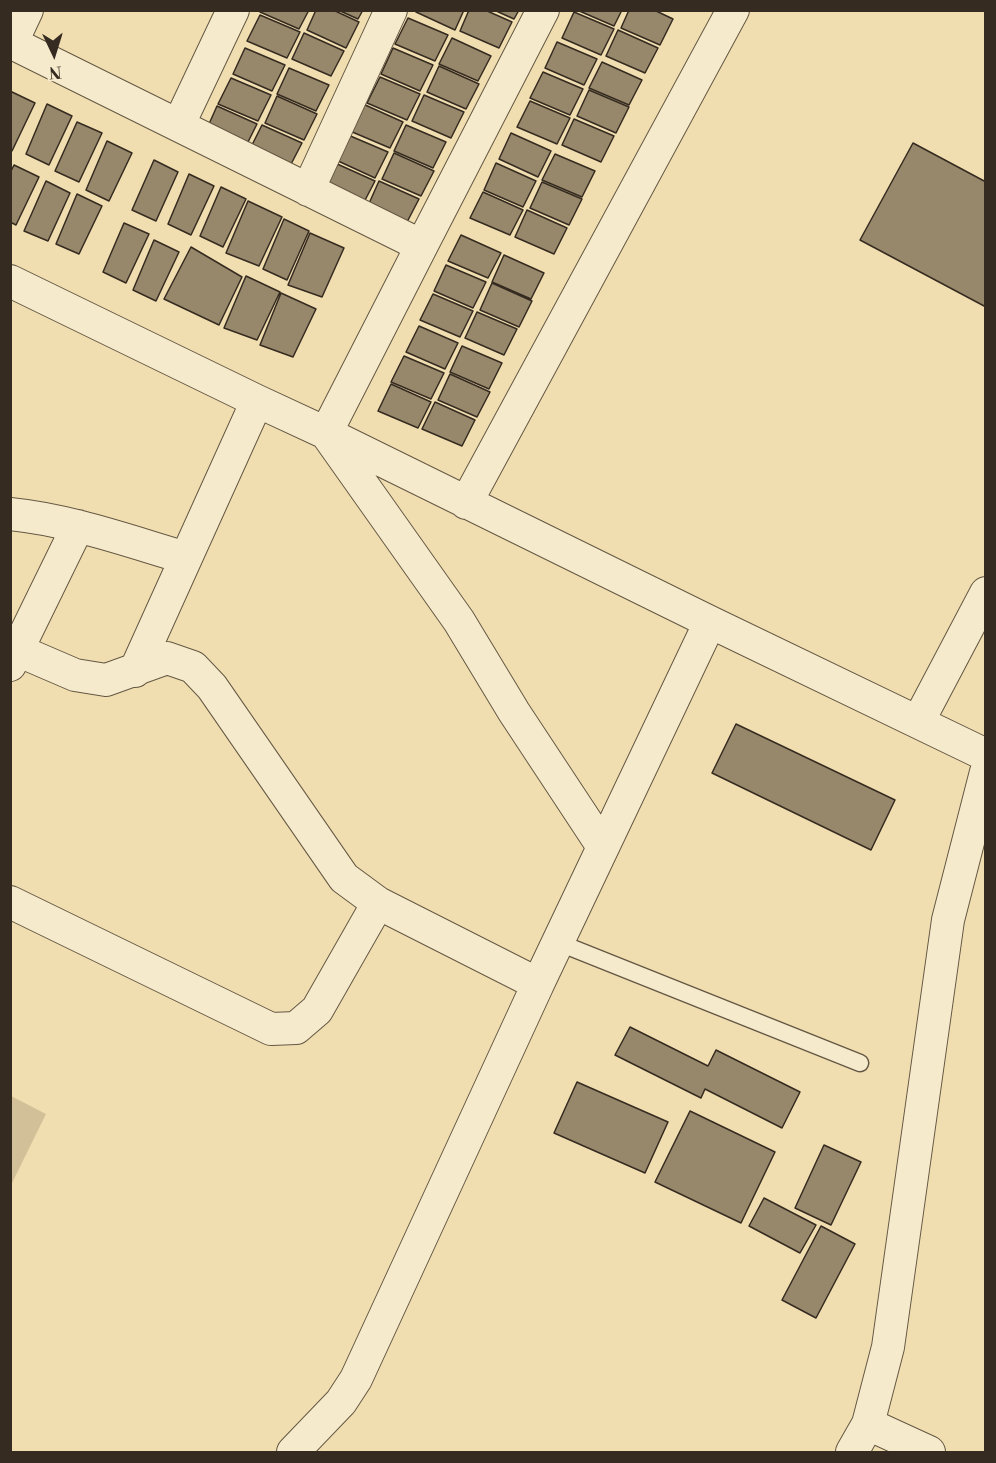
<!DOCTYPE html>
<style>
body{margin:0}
#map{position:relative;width:996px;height:1463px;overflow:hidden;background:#f1deb0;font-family:"Libre Bodoni",serif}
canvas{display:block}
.frame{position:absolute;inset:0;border:12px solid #352b20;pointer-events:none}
.north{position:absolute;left:24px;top:24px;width:60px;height:60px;-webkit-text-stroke:4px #f6eacc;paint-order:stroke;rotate:176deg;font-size:16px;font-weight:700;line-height:24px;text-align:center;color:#352b20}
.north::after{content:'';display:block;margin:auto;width:21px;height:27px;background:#352b20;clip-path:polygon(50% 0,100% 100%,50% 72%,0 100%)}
</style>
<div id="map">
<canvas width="996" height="1463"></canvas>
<div class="frame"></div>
<div class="north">N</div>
</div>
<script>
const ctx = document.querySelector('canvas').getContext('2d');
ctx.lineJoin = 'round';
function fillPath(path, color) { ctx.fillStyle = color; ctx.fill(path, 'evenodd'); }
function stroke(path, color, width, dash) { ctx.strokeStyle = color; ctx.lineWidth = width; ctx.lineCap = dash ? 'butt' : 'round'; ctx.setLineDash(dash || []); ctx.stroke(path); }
const green = new Path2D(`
 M 11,1096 L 46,1114 L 11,1185 Z`);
const building = new Path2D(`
 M 261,10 L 309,10 L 299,29 L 260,12 Z
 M 316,10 L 333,10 L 359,22 L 346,48 L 307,30 Z
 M 338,10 L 363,10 L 358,19 Z
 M 416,10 L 464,10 L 455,30 L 416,12 Z
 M 469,10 L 485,10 L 512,22 L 499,48 L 460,31 Z
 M 494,10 L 519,10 L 514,19 Z
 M 577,10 L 622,10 L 614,26 Z
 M 629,10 L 654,10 L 673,19 L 660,45 L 621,28 Z
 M 574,12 L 614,29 L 601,55 L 562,38 Z
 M 260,15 L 300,32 L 287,58 L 247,41 Z
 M 408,18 L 448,35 L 435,61 L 395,44 Z
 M 618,30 L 658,48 L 645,73 L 606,56 Z
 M 304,33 L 344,51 L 331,76 L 292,59 Z
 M 452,38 L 491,56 L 478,81 L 439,64 Z
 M 557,42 L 597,59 L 584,85 L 545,68 Z
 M 245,48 L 285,65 L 272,91 L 233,74 Z
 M 393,48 L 433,65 L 420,91 L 381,74 Z
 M 602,62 L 642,80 L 629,105 L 589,88 Z
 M 439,66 L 479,84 L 466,109 L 427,92 Z
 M 289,68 L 329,85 L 316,111 L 277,94 Z
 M 543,72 L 583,89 L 570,115 L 530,98 Z
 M 380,77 L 420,94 L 407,120 L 367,103 Z
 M 231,78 L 271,95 L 258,121 L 218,104 Z
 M 589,90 L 629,107 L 616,133 L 577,116 Z
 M 10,91 L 35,103 L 12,151 L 10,151 Z
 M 424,95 L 464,112 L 451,138 L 412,121 Z
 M 277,96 L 317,114 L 304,140 L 265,123 Z
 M 530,101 L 570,118 L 557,144 L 517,127 Z
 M 47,104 L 72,116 L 49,165 L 26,154 Z
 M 363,104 L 403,122 L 390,148 L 350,131 Z
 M 217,106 L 257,124 L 244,150 L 205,133 Z
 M 574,119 L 614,136 L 601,162 L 562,145 Z
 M 77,122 L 102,133 L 79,182 L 55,171 Z
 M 262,125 L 302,143 L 289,168 L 249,151 Z
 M 406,125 L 446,142 L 433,168 L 394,151 Z
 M 511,133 L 551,151 L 538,177 L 499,159 Z
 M 348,135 L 388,152 L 375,178 L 336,160 Z
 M 107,141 L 132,153 L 109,201 L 86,190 Z
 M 913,143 L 986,182 L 986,307 L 860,240 Z
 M 394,153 L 434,171 L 421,196 L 382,179 Z
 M 555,154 L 595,171 L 582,197 L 542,180 Z
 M 154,160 L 178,172 L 156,221 L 132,210 Z
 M 335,163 L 375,181 L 362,206 L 322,189 Z
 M 496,163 L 536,181 L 523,207 L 484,190 Z
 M 14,165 L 39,177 L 16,225 L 10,222 L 10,173 Z
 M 189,174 L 214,186 L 191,235 L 168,224 Z
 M 46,181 L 70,193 L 48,241 L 24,231 Z
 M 379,181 L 419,199 L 406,224 L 367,208 Z
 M 542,182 L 582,199 L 569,225 L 530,208 Z
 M 221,187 L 246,199 L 223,247 L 200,236 Z
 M 483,192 L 523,210 L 510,235 L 470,218 Z
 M 77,194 L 102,206 L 79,254 L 56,244 Z
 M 248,201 L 282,217 L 259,266 L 226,253 Z
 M 527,210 L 567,228 L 554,254 L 515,237 Z
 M 284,219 L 309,231 L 287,280 L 263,269 Z
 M 124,223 L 149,234 L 126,283 L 103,272 Z
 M 310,233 L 344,248 L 322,297 L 288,285 Z
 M 461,235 L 501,253 L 488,278 L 448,261 Z
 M 154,240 L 179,252 L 156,301 L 133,290 Z
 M 191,247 L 242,277 L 219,325 L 164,299 Z
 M 504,255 L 544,273 L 531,299 L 492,282 Z
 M 446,265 L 486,282 L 473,308 L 434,291 Z
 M 246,276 L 280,292 L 257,340 L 224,328 Z
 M 492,283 L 532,301 L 519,327 L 480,310 Z
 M 281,293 L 316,309 L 293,357 L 260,345 Z
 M 433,294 L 473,311 L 460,337 L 420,320 Z
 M 477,312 L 517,329 L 504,355 L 465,338 Z
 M 419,326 L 458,343 L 445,369 L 406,352 Z
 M 462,346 L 502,363 L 489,389 L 450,372 Z
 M 404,356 L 444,373 L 431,399 L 391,382 Z
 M 450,374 L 490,392 L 477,417 L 438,400 Z
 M 391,384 L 431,402 L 418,428 L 378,411 Z
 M 435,402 L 475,420 L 462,446 L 422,429 Z
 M 736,724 L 895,800 L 871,850 L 712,773 Z
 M 630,1027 L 708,1066 L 716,1050 L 800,1092 L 782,1128 L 705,1089 L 701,1098 L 615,1055 Z
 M 577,1082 L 668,1122 L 645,1173 L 554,1133 Z
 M 690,1111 L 775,1152 L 741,1223 L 655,1182 Z
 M 824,1145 L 861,1162 L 831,1225 L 795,1208 Z
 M 764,1198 L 816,1225 L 800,1253 L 749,1226 Z
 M 821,1226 L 855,1244 L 816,1318 L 782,1300 Z`);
const lane = new Path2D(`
 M 557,942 L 860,1063`);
const street = new Path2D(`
 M 10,42 L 408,239 L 420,249 L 326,433 L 459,621 L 514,712 L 603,847
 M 12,42 L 27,10
 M 179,124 L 233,10
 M 308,190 L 391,10
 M 420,249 L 543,10
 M 10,281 L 257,401 L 326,433 L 710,622 L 986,755
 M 466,503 L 733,10
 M 10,514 C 70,520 128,541 186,558
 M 10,647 L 75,675 L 106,680 L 167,658 L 193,667 L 212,687 L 344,878 L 378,903
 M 10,665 L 78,526
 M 135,671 L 257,401
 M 918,722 L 986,593
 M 10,902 L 271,1029 L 296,1028 L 317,1010 L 378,903 L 538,984 L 710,622
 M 868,1424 L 929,1452
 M 293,1452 L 341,1402 L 356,1379 L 538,984
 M 852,1452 L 868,1424 L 888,1347 L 948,920 L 986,772`);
fillPath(green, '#d1c098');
fillPath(building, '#97886b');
stroke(building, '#352b20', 1.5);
stroke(lane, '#645844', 19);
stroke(street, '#645844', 34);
stroke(lane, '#f6eacc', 16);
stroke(street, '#f6eacc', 32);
</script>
